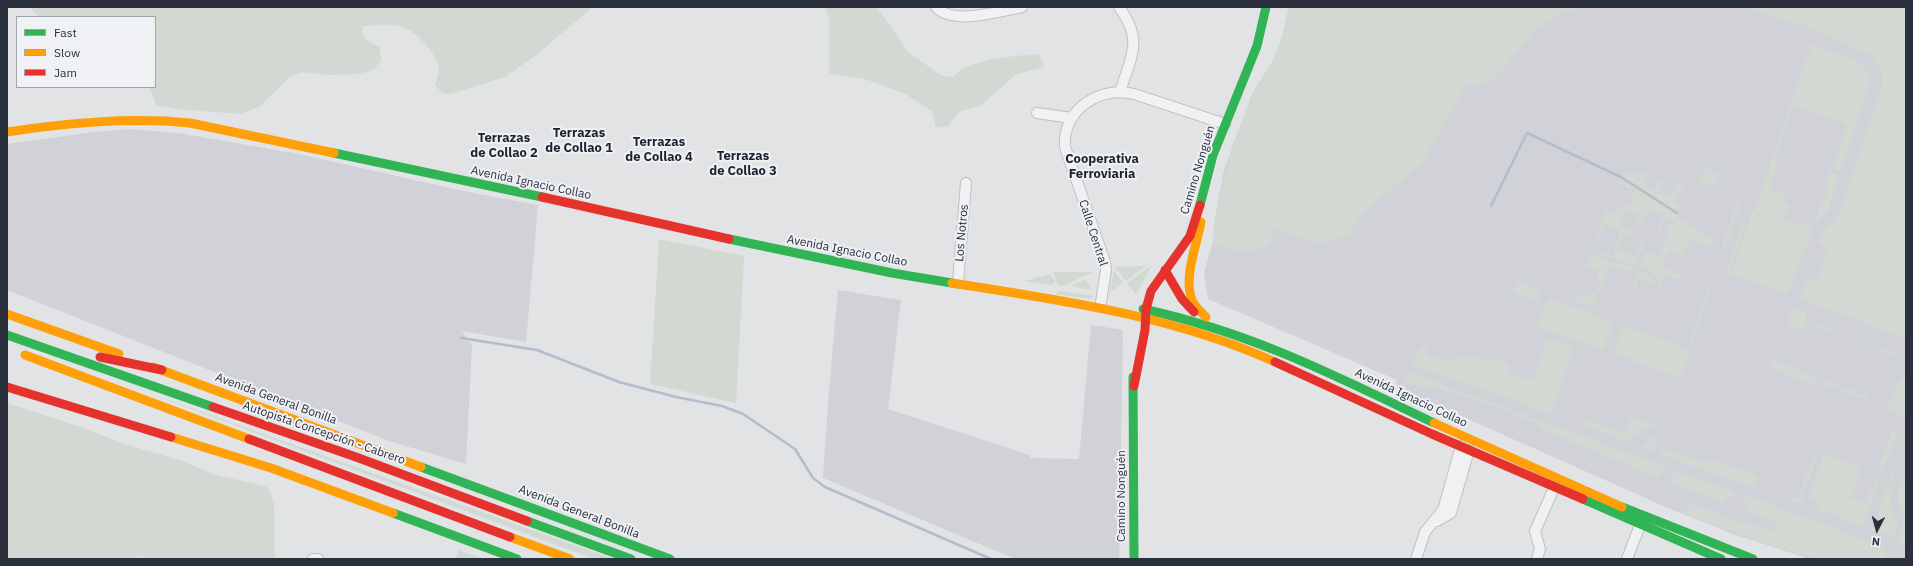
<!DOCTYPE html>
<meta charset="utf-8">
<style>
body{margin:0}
#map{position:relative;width:1913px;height:566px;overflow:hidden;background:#e1e3e5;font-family:"IBM Plex Sans",sans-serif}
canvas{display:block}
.frame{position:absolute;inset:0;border:8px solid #2a303c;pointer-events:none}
.legend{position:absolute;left:16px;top:16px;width:140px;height:72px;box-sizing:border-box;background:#eff1f5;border:1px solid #a0a4ab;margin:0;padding:5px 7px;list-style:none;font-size:12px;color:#2a303c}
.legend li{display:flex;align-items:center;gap:8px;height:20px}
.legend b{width:20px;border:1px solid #a0a4ab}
.north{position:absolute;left:1857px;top:510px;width:40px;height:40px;-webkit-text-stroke:3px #eff1f5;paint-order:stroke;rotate:186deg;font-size:11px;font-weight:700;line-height:16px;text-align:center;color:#2a303c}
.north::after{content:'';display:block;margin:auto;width:14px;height:18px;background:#2a303c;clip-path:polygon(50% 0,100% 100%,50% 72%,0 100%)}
</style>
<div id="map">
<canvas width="1913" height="566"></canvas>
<div class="frame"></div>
<ul class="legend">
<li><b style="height:5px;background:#30b455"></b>Fast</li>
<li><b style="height:5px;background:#ff9f0a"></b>Slow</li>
<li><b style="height:5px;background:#e5322d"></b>Jam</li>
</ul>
<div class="north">N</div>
</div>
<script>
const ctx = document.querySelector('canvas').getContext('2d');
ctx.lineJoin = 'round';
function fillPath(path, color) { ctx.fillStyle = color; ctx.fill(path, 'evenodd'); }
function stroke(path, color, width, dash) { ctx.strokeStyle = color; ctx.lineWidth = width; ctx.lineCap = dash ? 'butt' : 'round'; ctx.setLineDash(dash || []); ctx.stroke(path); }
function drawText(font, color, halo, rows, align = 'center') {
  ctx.font = font + ' "IBM Plex Sans",sans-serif'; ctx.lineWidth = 4; ctx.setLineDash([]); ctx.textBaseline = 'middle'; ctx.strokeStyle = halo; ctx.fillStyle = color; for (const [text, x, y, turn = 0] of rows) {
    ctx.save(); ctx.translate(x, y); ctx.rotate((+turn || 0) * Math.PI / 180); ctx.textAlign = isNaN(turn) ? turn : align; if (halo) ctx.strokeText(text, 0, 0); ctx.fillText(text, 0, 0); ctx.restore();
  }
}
const built = new Path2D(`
 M 1289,7 L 1906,7 L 1906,559 L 1810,559 L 1733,534 L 1670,509 L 1421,398 L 1396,384 L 1397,380 L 1208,299 L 1204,273 L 1213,242 L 1213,229 L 1224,170 L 1252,94 L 1273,60 L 1282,37 Z
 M 130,129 L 178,133 L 299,154 L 468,192 L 538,205 L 526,342 L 462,331 L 472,345 L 466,464 L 389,441 L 7,290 L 7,144 L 94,132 Z
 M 838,290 L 901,300 L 888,409 L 1030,455 L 1030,458 L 1079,459 L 1091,325 L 1123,330 L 1119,559 L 1015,559 L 823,478 L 829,390 Z`);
const green = new Path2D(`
 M 29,7 L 593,7 L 535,56 L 505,77 L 450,94 L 442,93 L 435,85 C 437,79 441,70 438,64 C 434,52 419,35 407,29 C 395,22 376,25 363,26 L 362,33 L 367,40 L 380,48 L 381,61 L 373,70 L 358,74 L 327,75 L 304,72 L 292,75 L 259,107 L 240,114 L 176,109 L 156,105 L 150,87 L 155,87 L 155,17 L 39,17 Z
 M 825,7 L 877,7 L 908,52 L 942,76 L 953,77 C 969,58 1016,56 1039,54 L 1044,67 L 1017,74 L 980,106 L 960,111 L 948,126 L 936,128 L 932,111 L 905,94 L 865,79 L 829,73 L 829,19 Z
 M 1289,7 L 1582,7 L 1575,12 L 1567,9 L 1532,33 L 1496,77 L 1482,84 L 1467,85 L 1446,119 L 1423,163 L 1366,210 L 1347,235 L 1324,243 L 1305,240 L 1277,228 L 1268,246 L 1241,252 L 1213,242 L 1213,229 L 1232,147 L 1251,99 L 1273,60 L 1282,37 Z
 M 1742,7 L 1906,7 L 1906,339 L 1799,298 L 1807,277 L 1816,280 L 1828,246 L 1819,243 L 1824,231 L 1836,220 L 1883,83 L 1882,70 L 1872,56 L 1804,25 L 1778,19 Z
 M 1812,44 C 1829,51 1866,59 1871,77 L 1840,171 L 1832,168 L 1847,124 L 1794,105 L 1775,161 L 1777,165 L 1769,189 L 1784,195 L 1782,202 L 1789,205 L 1785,219 L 1812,228 L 1823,197 L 1826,198 L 1829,189 L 1825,187 L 1830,171 L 1839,175 L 1828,210 L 1814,224 L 1811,232 L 1754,211 Z
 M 1704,168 L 1719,173 L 1714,187 L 1700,182 Z
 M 1635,171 L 1646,175 L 1643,186 L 1655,190 L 1660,179 L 1664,180 L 1659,193 L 1664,195 L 1666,193 L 1672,195 L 1676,184 L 1685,187 L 1682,194 L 1679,193 L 1675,202 L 1680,205 L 1676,217 L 1714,241 L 1712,248 L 1689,239 L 1684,255 L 1668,250 L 1662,268 L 1681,275 L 1680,279 L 1664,274 L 1660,286 C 1656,275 1652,270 1641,266 L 1646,251 L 1659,256 L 1665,237 L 1668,238 L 1669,234 L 1665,232 L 1668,224 L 1673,225 L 1675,221 L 1665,218 L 1661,231 L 1658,230 L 1664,215 L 1648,210 L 1643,224 L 1637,222 L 1639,215 L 1624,210 L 1619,225 L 1633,230 L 1631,236 L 1624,234 L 1618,250 L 1635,256 L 1640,242 L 1643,243 L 1635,265 L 1592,251 L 1595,244 L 1598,245 L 1596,250 L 1613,256 L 1621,231 L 1605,225 L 1599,240 L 1596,239 L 1606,210 L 1615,213 L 1616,209 L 1621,211 L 1624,205 L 1629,206 L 1634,190 L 1615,183 L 1624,173 L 1632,174 Z
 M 1738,201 L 1741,202 L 1725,251 L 1721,250 Z
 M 1752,212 L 1811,233 L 1788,295 L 1731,274 Z
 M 1743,222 L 1746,222 L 1729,271 L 1726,270 Z
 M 659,239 L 744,256 L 736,403 L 650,384 Z
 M 1590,254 L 1633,268 L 1632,272 L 1610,266 L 1593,307 L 1576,301 L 1578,294 L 1591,298 L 1593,292 L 1597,293 L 1601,281 L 1597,279 L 1599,271 L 1586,266 Z
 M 1146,266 L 1126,281 L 1115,267 Z
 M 1151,266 L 1136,295 L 1127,283 Z
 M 1638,269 C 1646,272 1652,275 1654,284 L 1639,279 L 1635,290 L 1631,289 Z
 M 1114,270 L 1123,283 L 1112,291 L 1110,291 Z
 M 1053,272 L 1093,272 L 1063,286 L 1058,285 Z
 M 1050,274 L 1055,281 L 1052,285 L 1024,281 Z
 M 1086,279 L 1091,290 L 1070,286 Z
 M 1517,281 L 1538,289 L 1542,294 L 1539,303 L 1513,292 Z
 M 1057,291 L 1061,291 L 1094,296 L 1091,299 L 1056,294 Z
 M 1707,291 L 1710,292 L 1692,345 L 1688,343 Z
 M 1548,299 L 1613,322 L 1603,350 L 1538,326 Z
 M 1793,309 L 1807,313 L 1805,320 L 1906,358 L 1906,360 L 1805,322 L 1802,330 L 1789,323 L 1788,317 Z
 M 1623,325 L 1690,350 L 1680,378 L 1613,353 Z
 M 1547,338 L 1573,348 L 1551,414 L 1412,364 L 1420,346 L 1428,349 L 1426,355 L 1446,362 L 1467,355 L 1489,363 L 1491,358 L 1510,364 L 1507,372 L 1528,380 L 1535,376 Z
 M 1772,360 L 1818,377 L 1815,385 L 1770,368 Z
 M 1408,372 L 1665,466 L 1660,479 L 1538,427 L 1539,424 L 1499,408 L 1428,385 L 1426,390 L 1404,382 Z
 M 1900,377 L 1906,379 L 1906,417 L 1885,409 L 1887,403 L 1890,404 Z
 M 1827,381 L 1868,396 L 1867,400 L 1826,385 Z
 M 127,385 L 613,559 L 594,559 Z
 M 7,403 L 83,428 L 125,444 L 182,461 L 216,475 L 265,486 L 271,493 L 274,505 L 275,559 L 147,559 L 141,556 L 133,559 L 7,559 Z
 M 1632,416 L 1657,425 L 1635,434 L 1629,442 L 1622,440 Z
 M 1586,419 L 1623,433 L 1621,439 L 1583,426 Z
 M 1893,428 L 1898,429 L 1882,474 L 1877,473 Z
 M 1659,436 L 1653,451 L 1641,447 L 1649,439 Z
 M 1903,437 L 1906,438 L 1906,443 L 1902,444 L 1893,471 L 1895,475 L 1894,479 L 1890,477 Z
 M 1663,448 L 1706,463 L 1708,459 L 1759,476 L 1755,488 L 1660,454 Z
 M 1813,455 L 1817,456 L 1800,504 L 1791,502 L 1793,496 L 1798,498 Z
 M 1824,455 L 1861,468 L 1851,498 L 1866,503 L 1874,481 L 1879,483 L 1864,526 L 1816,509 L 1819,502 L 1808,498 Z
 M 1674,470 L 1735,492 L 1734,498 L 1727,496 L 1724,503 L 1669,482 Z
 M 1906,478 L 1906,545 L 1897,542 C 1899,535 1904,527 1904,520 C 1903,501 1888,499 1906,478 Z
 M 1887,485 L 1892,487 L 1890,503 L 1898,525 L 1894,539 L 1873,529 Z
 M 1744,494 L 1885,548 L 1887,558 L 1817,559 L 1758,541 L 1687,515 L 1690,503 L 1742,523 L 1743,521 L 1774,532 L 1777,522 L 1746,511 L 1749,504 L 1742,501 Z
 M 459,550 L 483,559 L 456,559 Z`);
const stream = new Path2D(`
 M 1491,206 L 1527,133 L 1621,177 L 1677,213
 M 461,338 L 537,350 L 619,382 L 676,397 L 722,406 L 743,414 L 795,449 L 813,478 L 825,487 L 991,559`);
const street = new Path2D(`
 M 936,7 C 953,26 1000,11 1022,7
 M 1119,7 C 1144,41 1131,56 1120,92
 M 1037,113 L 1072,118
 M 958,283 L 966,183
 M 1101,302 L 1106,270 L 1105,262 L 1065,147 C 1062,110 1100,85 1134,94 L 1225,124
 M 1437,521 L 1451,513 L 1469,450
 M 313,559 L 318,559
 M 1416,559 L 1425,532 L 1443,510 L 1461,446
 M 1537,559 L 1540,549 L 1535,531 L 1554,488
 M 1627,559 L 1640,525`);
const fast = new Path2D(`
 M 334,153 L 542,197
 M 1200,205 L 1213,155 L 1257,46 L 1266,7
 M 729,239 L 892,273 L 952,283
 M 1143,309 C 1250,332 1336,376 1434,423
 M 7,335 L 213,407
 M 1133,377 L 1134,559
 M 421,467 L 670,559
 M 1583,499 L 1721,559
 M 1622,507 L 1753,559
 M 393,513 L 517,559
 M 527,521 L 631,559`);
const slow = new Path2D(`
 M 7,132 C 68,123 128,117 190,123 L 334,153
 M 1201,222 C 1197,245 1183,277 1192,300 C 1195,307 1201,312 1206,317
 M 952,283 C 1061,300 1174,316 1275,362
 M 7,314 L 119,354
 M 25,355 L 249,439
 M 153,367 L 421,467
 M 1434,423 L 1622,507
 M 171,437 L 271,468 L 393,513
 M 510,537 L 570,559`);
const jam = new Path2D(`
 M 542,197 L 729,239
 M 1165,270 L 1182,299 L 1194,312
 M 100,357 L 162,370
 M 1275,362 L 1432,434 L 1583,499
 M 1134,386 L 1145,330 L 1146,309 L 1151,291 L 1190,236 L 1200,205
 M 7,387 L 171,437
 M 213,407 L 356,457 L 527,521
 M 249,439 L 510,537`);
const streetNames = [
 ["Camino Nonguén",1198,170,-73],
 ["Avenida Ignacio Collao",531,183,12],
 ["Los Notros",962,233,-85],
 ["Calle Central",1093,233,72],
 ["Avenida Ignacio Collao",847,251,11],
 ["Avenida Ignacio Collao",1411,398,25],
 ["Avenida General Bonilla",276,399,20],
 ["Autopista Concepción - Cabrero",324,433,19],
 ["Camino Nonguén",1122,496,-90],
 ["Avenida General Bonilla",579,512,21]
];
const neighbourhoodNames = [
 ["Terrazas",579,133],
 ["de Collao 1",579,148],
 ["Terrazas",504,138],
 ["de Collao 2",504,153],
 ["Terrazas",659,142],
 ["de Collao 4",659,157],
 ["Terrazas",743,156],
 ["de Collao 3",743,171],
 ["Cooperativa",1102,159],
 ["Ferroviaria",1102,174]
];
fillPath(built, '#d0d2d8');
fillPath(green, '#d1d9d2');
stroke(stream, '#b3becd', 2.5);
stroke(street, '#bfc1c3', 12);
stroke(street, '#f0f1f3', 10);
stroke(fast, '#30b455', 9);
stroke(slow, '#ff9f0a', 9);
stroke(jam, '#e5322d', 9);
drawText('12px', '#2a303c', '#eff1f5', streetNames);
drawText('bold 13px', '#1c212d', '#eff1f5', neighbourhoodNames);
</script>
